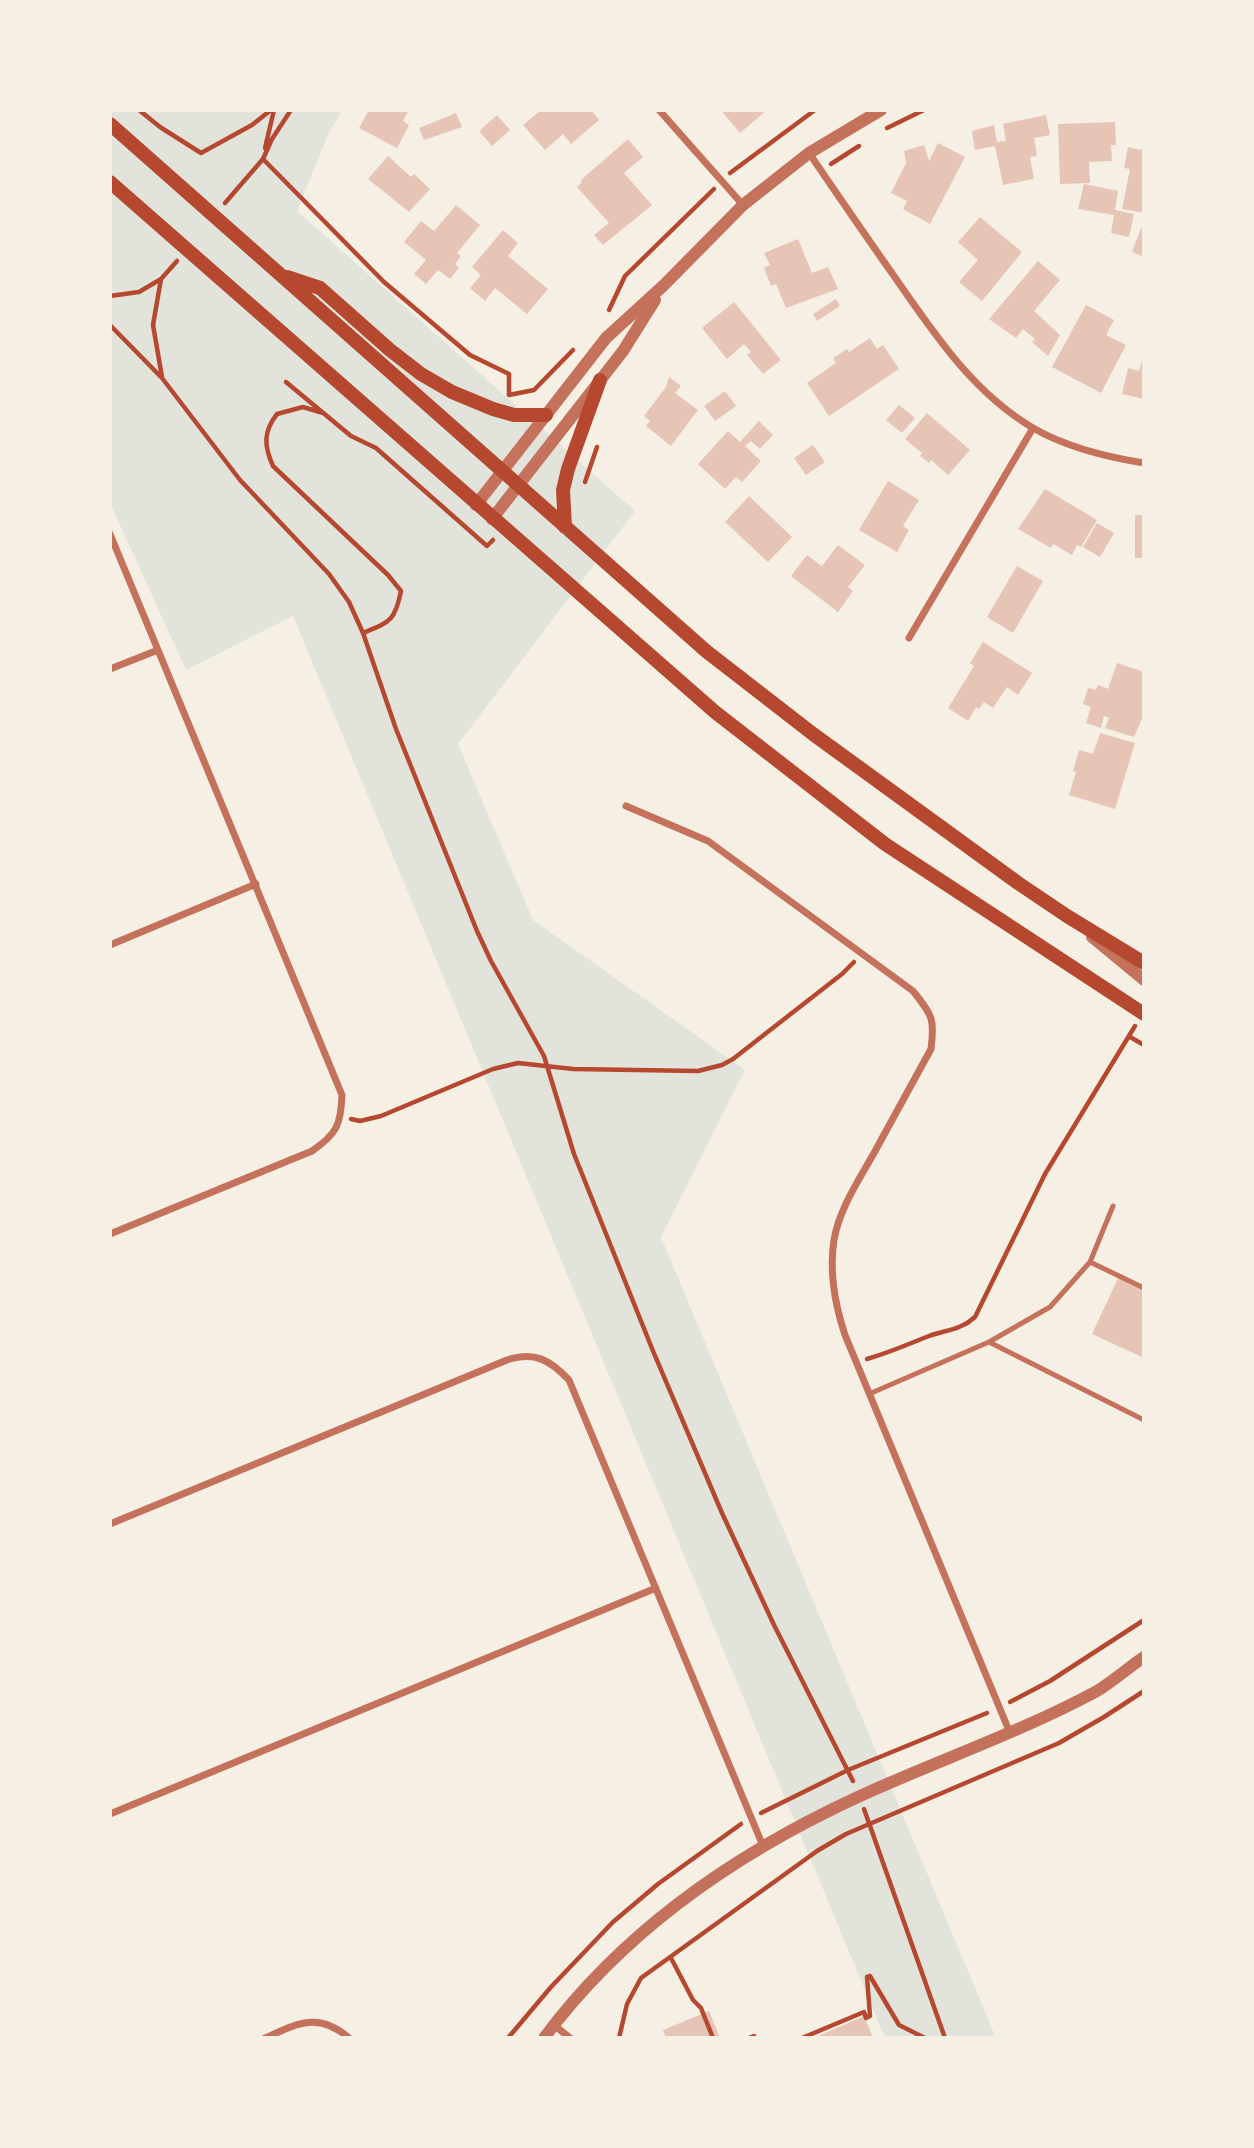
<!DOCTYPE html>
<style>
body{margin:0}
#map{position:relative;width:1254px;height:2148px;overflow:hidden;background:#f6efe4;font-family:Inter,sans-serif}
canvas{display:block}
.frame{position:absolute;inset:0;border:112px solid #f6efe4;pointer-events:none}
</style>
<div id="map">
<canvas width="1254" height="2148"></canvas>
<div class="frame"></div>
</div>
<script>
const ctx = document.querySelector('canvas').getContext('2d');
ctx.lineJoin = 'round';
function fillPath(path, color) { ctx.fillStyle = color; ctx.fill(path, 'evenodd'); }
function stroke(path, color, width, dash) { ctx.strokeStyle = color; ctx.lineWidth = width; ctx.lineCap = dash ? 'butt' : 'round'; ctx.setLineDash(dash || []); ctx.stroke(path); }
const green = new Path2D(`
 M 110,110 L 343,110 L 330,130 L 297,211 L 635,511 L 458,744 L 533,920 L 745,1070 L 661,1237 L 996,2038 L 885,2038 L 293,616 L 186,670 L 110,503 Z`);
const building = new Path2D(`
 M 369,110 L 409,110 L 403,121 L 409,125 L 397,148 L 359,128 Z
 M 541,110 L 591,110 L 599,120 L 571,144 L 563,134 L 545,150 L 523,125 Z
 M 721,110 L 767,110 L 740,133 Z
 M 456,113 L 462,127 L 424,140 L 419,128 Z
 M 497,115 L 510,130 L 492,146 L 479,131 Z
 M 1046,115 L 1050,135 L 1034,138 L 1037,156 L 1030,157 L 1034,179 L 1003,185 L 995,146 L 975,150 L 972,131 L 994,125 L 997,142 L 1006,141 L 1003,124 Z
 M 1115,122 L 1116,145 L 1111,145 L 1112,161 L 1089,162 L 1090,183 L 1060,184 L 1058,124 Z
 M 628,139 L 643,157 L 624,173 L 652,205 L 603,245 L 594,235 L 609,223 L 577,187 L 582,182 L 581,180 Z
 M 938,143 L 965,157 L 930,224 L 903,209 L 907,201 L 891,193 L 906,163 L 904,151 L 924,145 L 929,161 Z
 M 1143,145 L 1144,145 L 1144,213 L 1122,209 L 1130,169 L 1124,168 L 1128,147 L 1141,150 Z
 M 388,156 L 411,177 L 414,174 L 430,189 L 409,212 L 368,179 Z
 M 1084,184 L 1118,191 L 1115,210 L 1134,214 L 1129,237 L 1111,233 L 1114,215 L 1078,209 Z
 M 456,205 L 480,225 L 457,253 L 461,256 L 455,264 L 459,268 L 450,279 L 438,270 L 426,284 L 414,274 L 426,260 L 404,242 L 421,221 L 434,231 Z
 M 980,217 L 1022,252 L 982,301 L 959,282 L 978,260 L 958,242 Z
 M 1141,228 L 1144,229 L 1144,257 L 1132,252 Z
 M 503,230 L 518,243 L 508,256 L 548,289 L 527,314 L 495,288 L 485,301 L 470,288 L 481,275 L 472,267 Z
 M 798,239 L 812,273 L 828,267 L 838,289 L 786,308 L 776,284 L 771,286 L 764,268 L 770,265 L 764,253 Z
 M 1038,261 L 1060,280 L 1034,311 L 1060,335 L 1048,356 L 1032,342 L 1035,339 L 1023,329 L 1016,338 L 989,319 Z
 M 836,299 L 840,306 L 817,321 L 813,314 Z
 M 734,302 L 781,360 L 763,374 L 747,355 L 751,352 L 744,344 L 727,359 L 702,328 Z
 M 1086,305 L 1114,320 L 1106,335 L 1126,345 L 1101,393 L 1052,367 Z
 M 870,338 L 877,349 L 883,345 L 899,369 L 829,416 L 807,383 L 836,363 L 833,358 L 847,349 L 849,352 Z
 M 1143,357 L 1144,399 L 1122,394 L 1128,368 L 1139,371 Z
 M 669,377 L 681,386 L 675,393 L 698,410 L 671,446 L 646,426 L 650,421 L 644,416 L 666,387 Z
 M 725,391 L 736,406 L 715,421 L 704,406 Z
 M 899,405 L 915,418 L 902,433 L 886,420 Z
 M 927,413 L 970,450 L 948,475 L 931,460 L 929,463 L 920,456 L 922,453 L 905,439 Z
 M 759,421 L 773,435 L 760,449 L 751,441 L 745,446 L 761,461 L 742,482 L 736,477 L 725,489 L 698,464 L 728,431 L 740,442 Z
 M 813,445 L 825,462 L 806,475 L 794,458 Z
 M 888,481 L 919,500 L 903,526 L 909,530 L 897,552 L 859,530 Z
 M 1045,489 L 1097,520 L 1081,547 L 1077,545 L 1072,555 L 1053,544 L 1051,548 L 1018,529 Z
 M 749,496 L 792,537 L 768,562 L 725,522 Z
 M 1135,515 L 1144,515 L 1144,558 L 1135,558 Z
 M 1097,523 L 1114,533 L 1100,557 L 1083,547 Z
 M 838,545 L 865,565 L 848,587 L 853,591 L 838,612 L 791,576 L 807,555 L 822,566 Z
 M 1017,566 L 1043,581 L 1013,633 L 987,617 Z
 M 983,642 L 1032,673 L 1018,695 L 1007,687 L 993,708 L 984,702 L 979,709 L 976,707 L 968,721 L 948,708 L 974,666 L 970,663 Z
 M 1117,663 L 1144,672 L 1144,714 L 1134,737 L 1105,728 L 1109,718 L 1104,716 L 1101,728 L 1086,723 L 1091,707 L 1083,704 L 1088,688 L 1096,690 L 1098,685 L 1108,689 Z
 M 1100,733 L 1135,743 L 1115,809 L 1069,795 L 1076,772 L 1073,771 L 1079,750 L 1093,754 Z
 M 1119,1276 L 1144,1288 L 1144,1358 L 1092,1334 Z
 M 709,2011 L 720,2038 L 666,2038 L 663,2030 Z
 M 864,2016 L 873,2038 L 814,2038 Z`);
const path = new Path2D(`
 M 139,110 L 160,127 L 201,153 L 252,125 L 271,110
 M 887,128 L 924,110
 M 265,148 L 274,110
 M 263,159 L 384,282 L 470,355 L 509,374 L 509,395 L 534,390 L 573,350
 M 831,164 L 859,146
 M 730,173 L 815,110
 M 225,203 L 263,159 L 272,139 L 291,110
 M 161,279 L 177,261
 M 110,296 L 139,292 L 161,279 L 153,325 L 162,377
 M 609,310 L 625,276 L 714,189
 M 110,325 L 162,378 L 240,480 L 329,574 L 349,602 L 363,633 L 396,729 L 477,931 L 491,961 L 544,1056 L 574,1154 L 653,1351 L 722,1513 L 774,1625 L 853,1781
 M 286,382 L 351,436 L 376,448 L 487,546 L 493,540
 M 323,413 L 303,407 L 277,414 C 263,432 264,446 273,466 L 388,575 L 401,591 C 395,621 390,622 363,633
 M 585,482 L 597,447
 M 1130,1037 L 1144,1045
 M 351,1119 L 360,1121 L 381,1116 L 493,1069 L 518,1063 L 573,1069 L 698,1071 L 722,1065 L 733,1059 L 842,974 L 854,962
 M 867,1359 C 891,1352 906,1345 929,1336 C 946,1330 961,1330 975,1317 L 1045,1174 L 1135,1026
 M 1010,1702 L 1050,1681 L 1144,1620
 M 864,1809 L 945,2038
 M 761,1813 L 848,1770 L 987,1713
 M 671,1958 L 693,2000 L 701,2008 L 713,2038
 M 870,2016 L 867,1977 L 870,1976 L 899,2025 L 925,2038
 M 508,2038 L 551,1987 L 613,1922 L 658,1884 L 741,1824
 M 619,2038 L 627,2004 L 641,1978 L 817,1851 L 846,1834 L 1059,1743 L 1104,1717 L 1144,1691
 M 749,2038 L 754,2036 L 755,2038
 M 802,2038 L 864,2012 L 866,2018 L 870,2016`);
const service = new Path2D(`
 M 1090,1262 L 1144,1288
 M 989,1342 L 1144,1420
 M 869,1394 L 989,1342 L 1050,1307 L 1090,1262 L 1113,1206`);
const minor = new Path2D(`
 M 659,110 L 743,205
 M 809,153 C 837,194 865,235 894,276 C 933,332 972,392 1033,428 C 1066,447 1106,457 1144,463
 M 110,534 L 342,1095 C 341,1124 337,1134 312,1151 L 110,1234
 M 909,638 L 1033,428
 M 110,669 L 158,650
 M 626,806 L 708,841 L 913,991 C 932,1015 935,1018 931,1049 C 912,1084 893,1118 874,1153 C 859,1180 839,1209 834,1240 C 829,1272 835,1305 845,1335 L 1010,1733
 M 110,945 L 256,884
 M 110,1524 L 507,1360 C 535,1351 550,1360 569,1380 L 763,1846
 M 110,1814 L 656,1588
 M 554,2025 L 570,2038
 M 265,2038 C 297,2024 318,2011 349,2038`);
const tertiary = new Path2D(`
 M 476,505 L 606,338 L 664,285 L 743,205 L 809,153 L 881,110
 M 492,519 L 623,351 L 655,300
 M 1092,937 L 1144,980
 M 544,2038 C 625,1929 738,1852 860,1796 C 939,1760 1021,1732 1097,1691 C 1113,1681 1128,1668 1144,1657`);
const secondary = new Path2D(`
 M 110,124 L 706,651 L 813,734 L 1018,883 L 1067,916 L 1144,963
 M 110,182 L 715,712 L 885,844 L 1144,1014
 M 287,277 L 320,288 L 390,350 L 421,374 L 452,392 L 493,409 L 514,415 L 546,415
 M 565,527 L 563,490 L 568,469 L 600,380`);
fillPath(green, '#e2e4dc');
fillPath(building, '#e6c5b7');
stroke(path, '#b5482f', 4.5);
stroke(service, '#c5725c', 5);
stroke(minor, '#c5725c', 7);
stroke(tertiary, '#c5725c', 12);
stroke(secondary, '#b5482f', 14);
</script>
